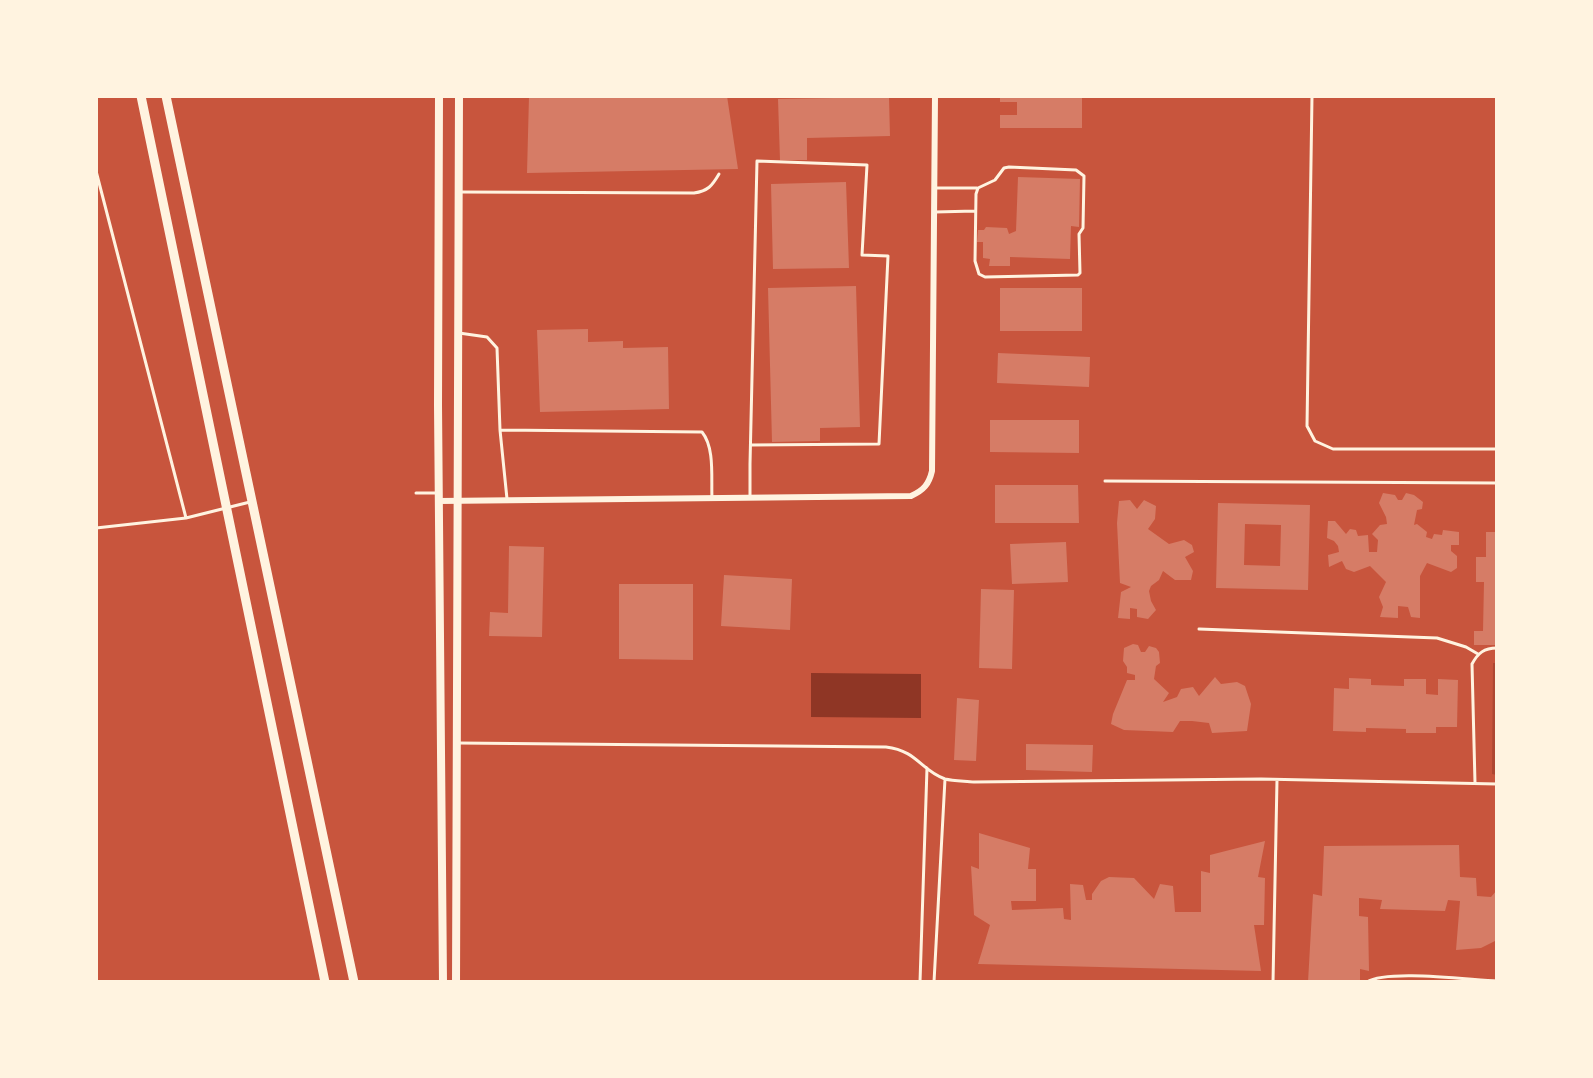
<!DOCTYPE html>
<style>
body{margin:0}
#map{position:relative;width:1593px;height:1078px;overflow:hidden;background:#c8553d;font-family:"Alegreya Sans",sans-serif}
canvas{display:block}
.frame{position:absolute;inset:0;border:98px solid #fff3e0;pointer-events:none}
</style>
<div id="map">
<canvas width="1593" height="1078"></canvas>
<div class="frame"></div>
</div>
<script>
const ctx = document.querySelector('canvas').getContext('2d');
ctx.lineJoin = 'round';
function fillPath(path, color) { ctx.fillStyle = color; ctx.fill(path, 'evenodd'); }
function stroke(path, color, width, dash) { ctx.strokeStyle = color; ctx.lineWidth = width; ctx.lineCap = dash ? 'butt' : 'round'; ctx.setLineDash(dash || []); ctx.stroke(path); }
const green = new Path2D(`
 M 1493,663 L 1497,663 L 1497,775 L 1492,774 Z`);
const water = new Path2D(`
 M 811,673 L 921,674 L 921,718 L 811,717 Z`);
const building = new Path2D(`
 M 529,96 L 727,96 L 738,169 L 527,173 Z
 M 1000,96 L 1082,96 L 1082,128 L 1000,128 L 1000,115 L 1017,115 L 1017,102 L 1000,102 Z
 M 889,97 L 890,136 L 807,138 L 807,160 L 780,160 L 778,99 Z
 M 1018,177 L 1080,179 L 1079,227 L 1071,226 L 1070,259 L 1010,257 L 1010,266 L 989,266 L 990,259 L 983,258 L 983,242 L 977,242 L 978,230 L 984,230 L 986,227 L 1007,228 L 1009,234 L 1016,231 Z
 M 846,182 L 849,268 L 773,269 L 771,184 Z
 M 856,286 L 860,427 L 820,428 L 820,441 L 772,442 L 768,288 Z
 M 1000,288 L 1082,288 L 1082,331 L 1000,331 Z
 M 588,329 L 588,342 L 623,341 L 623,348 L 668,347 L 669,409 L 540,412 L 537,330 Z
 M 998,353 L 1090,357 L 1089,387 L 997,383 Z
 M 990,420 L 1079,420 L 1079,453 L 990,452 Z
 M 995,485 L 1078,485 L 1079,523 L 995,523 Z
 M 1383,493 L 1395,495 L 1398,500 L 1402,500 L 1406,493 L 1414,495 L 1423,502 L 1422,509 L 1417,510 L 1414,525 L 1417,524 L 1427,532 L 1426,537 L 1432,539 L 1434,534 L 1442,535 L 1443,530 L 1459,532 L 1459,545 L 1451,545 L 1451,551 L 1457,556 L 1457,568 L 1451,572 L 1427,563 L 1420,576 L 1420,618 L 1411,617 L 1408,607 L 1398,606 L 1398,618 L 1380,617 L 1383,607 L 1379,597 L 1386,582 L 1370,566 L 1354,572 L 1346,569 L 1342,561 L 1329,567 L 1328,555 L 1339,552 L 1338,546 L 1334,541 L 1327,538 L 1328,521 L 1335,521 L 1346,534 L 1350,529 L 1356,530 L 1358,536 L 1368,535 L 1369,552 L 1377,552 L 1378,540 L 1372,534 L 1380,525 L 1387,524 L 1386,517 L 1379,503 Z
 M 1130,500 L 1137,509 L 1144,500 L 1156,506 L 1155,519 L 1148,529 L 1169,544 L 1184,540 L 1192,545 L 1194,552 L 1185,557 L 1193,571 L 1191,580 L 1175,580 L 1163,571 L 1159,580 L 1151,586 L 1149,591 L 1151,601 L 1156,610 L 1148,619 L 1137,617 L 1137,609 L 1130,608 L 1130,619 L 1118,618 L 1121,592 L 1131,587 L 1120,583 L 1117,523 L 1119,501 Z
 M 1218,503 L 1310,505 L 1308,590 L 1216,588 ZM 1245,524 L 1281,525 L 1280,566 L 1244,565 Z
 M 1486,532 L 1497,532 L 1497,645 L 1474,645 L 1474,631 L 1483,631 L 1484,582 L 1476,582 L 1476,557 L 1486,557 Z
 M 1066,542 L 1068,582 L 1012,584 L 1010,544 Z
 M 509,546 L 544,547 L 542,637 L 489,636 L 490,612 L 508,613 Z
 M 724,575 L 792,579 L 790,630 L 721,626 Z
 M 619,584 L 693,584 L 693,660 L 619,659 Z
 M 981,589 L 1014,590 L 1012,669 L 979,668 Z
 M 1133,644 L 1138,645 L 1141,652 L 1145,652 L 1149,646 L 1156,648 L 1159,652 L 1160,663 L 1156,666 L 1154,679 L 1169,693 L 1163,702 L 1177,697 L 1181,689 L 1193,687 L 1199,696 L 1215,677 L 1221,684 L 1237,682 L 1245,686 L 1251,704 L 1247,731 L 1212,733 L 1209,723 L 1192,721 L 1180,721 L 1173,732 L 1124,730 L 1111,724 L 1113,714 L 1127,680 L 1135,680 L 1135,675 L 1127,673 L 1127,667 L 1123,661 L 1124,648 Z
 M 1349,678 L 1371,679 L 1371,685 L 1404,686 L 1404,679 L 1426,679 L 1426,694 L 1438,695 L 1438,679 L 1458,680 L 1457,727 L 1436,727 L 1436,733 L 1406,733 L 1406,729 L 1366,728 L 1366,732 L 1333,731 L 1334,688 L 1349,689 Z
 M 957,698 L 979,700 L 976,761 L 954,760 Z
 M 1026,744 L 1093,745 L 1092,772 L 1026,770 Z
 M 979,833 L 1030,848 L 1028,869 L 1036,869 L 1036,901 L 1011,901 L 1012,910 L 1063,908 L 1064,919 L 1071,920 L 1070,884 L 1083,885 L 1086,900 L 1092,900 L 1092,894 L 1101,881 L 1109,877 L 1134,878 L 1154,899 L 1160,884 L 1173,886 L 1175,912 L 1201,912 L 1201,871 L 1210,873 L 1210,855 L 1265,841 L 1258,877 L 1265,878 L 1264,925 L 1254,925 L 1261,971 L 978,964 L 990,925 L 974,915 L 971,866 L 979,869 Z
 M 1459,845 L 1460,877 L 1476,878 L 1477,896 L 1491,897 L 1497,890 L 1497,940 L 1481,948 L 1456,950 L 1460,901 L 1448,900 L 1445,911 L 1380,909 L 1382,900 L 1359,898 L 1359,916 L 1368,917 L 1369,971 L 1360,969 L 1360,982 L 1308,982 L 1313,894 L 1322,896 L 1324,846 Z`);
const service = new Path2D(`
 M 1312,96 L 1307,426 L 1315,441 L 1333,449 L 1497,449
 M 1009,167 L 1076,170 L 1084,176 L 1083,228 L 1079,234 L 1080,273 L 1078,275 L 985,277 L 979,274 L 975,261 L 976,194 L 978,188 L 995,180 L 1004,168 Z
 M 96,171 L 186,518
 M 936,188 L 977,188
 M 461,192 L 694,193 C 708,191 712,186 719,174
 M 935,212 L 975,211
 M 459,333 L 487,337 L 497,348 L 500,430 L 702,432 C 715,448 711,478 712,498
 M 500,430 L 507,499
 M 1105,481 L 1497,483
 M 416,493 L 437,493
 M 750,498 L 750,464 L 757,161 L 867,165 L 862,255 L 888,256 L 879,444 L 751,445
 M 96,528 L 186,518 L 250,502
 M 1199,629 L 1437,638 L 1466,647 L 1478,654
 M 458,743 L 886,747 C 918,751 920,770 945,779 C 953,781 965,781 974,782 L 1261,779 L 1497,784
 M 1475,783 L 1472,664 C 1478,653 1484,648 1497,648
 M 920,982 L 927,768
 M 934,982 L 945,779
 M 1273,982 L 1277,780
 M 1367,982 C 1387,969 1470,980 1497,981`);
const minor = new Path2D(`
 M 439,501 L 911,496 C 924,490 929,484 932,471 L 935,96`);
const tertiary = new Path2D(`
 M 439,96 L 438,405 L 443,982
 M 456,982 L 459,96`);
const secondary = new Path2D(`
 M 141,96 L 325,982
 M 166,96 L 354,982`);
fillPath(green, '#ae4732');
fillPath(water, '#8f3625');
fillPath(building, '#d67c66');
stroke(service, '#fff3e0', 3);
stroke(minor, '#fff3e0', 6);
stroke(tertiary, '#fff3e0', 8);
stroke(secondary, '#fff3e0', 9);
</script>
